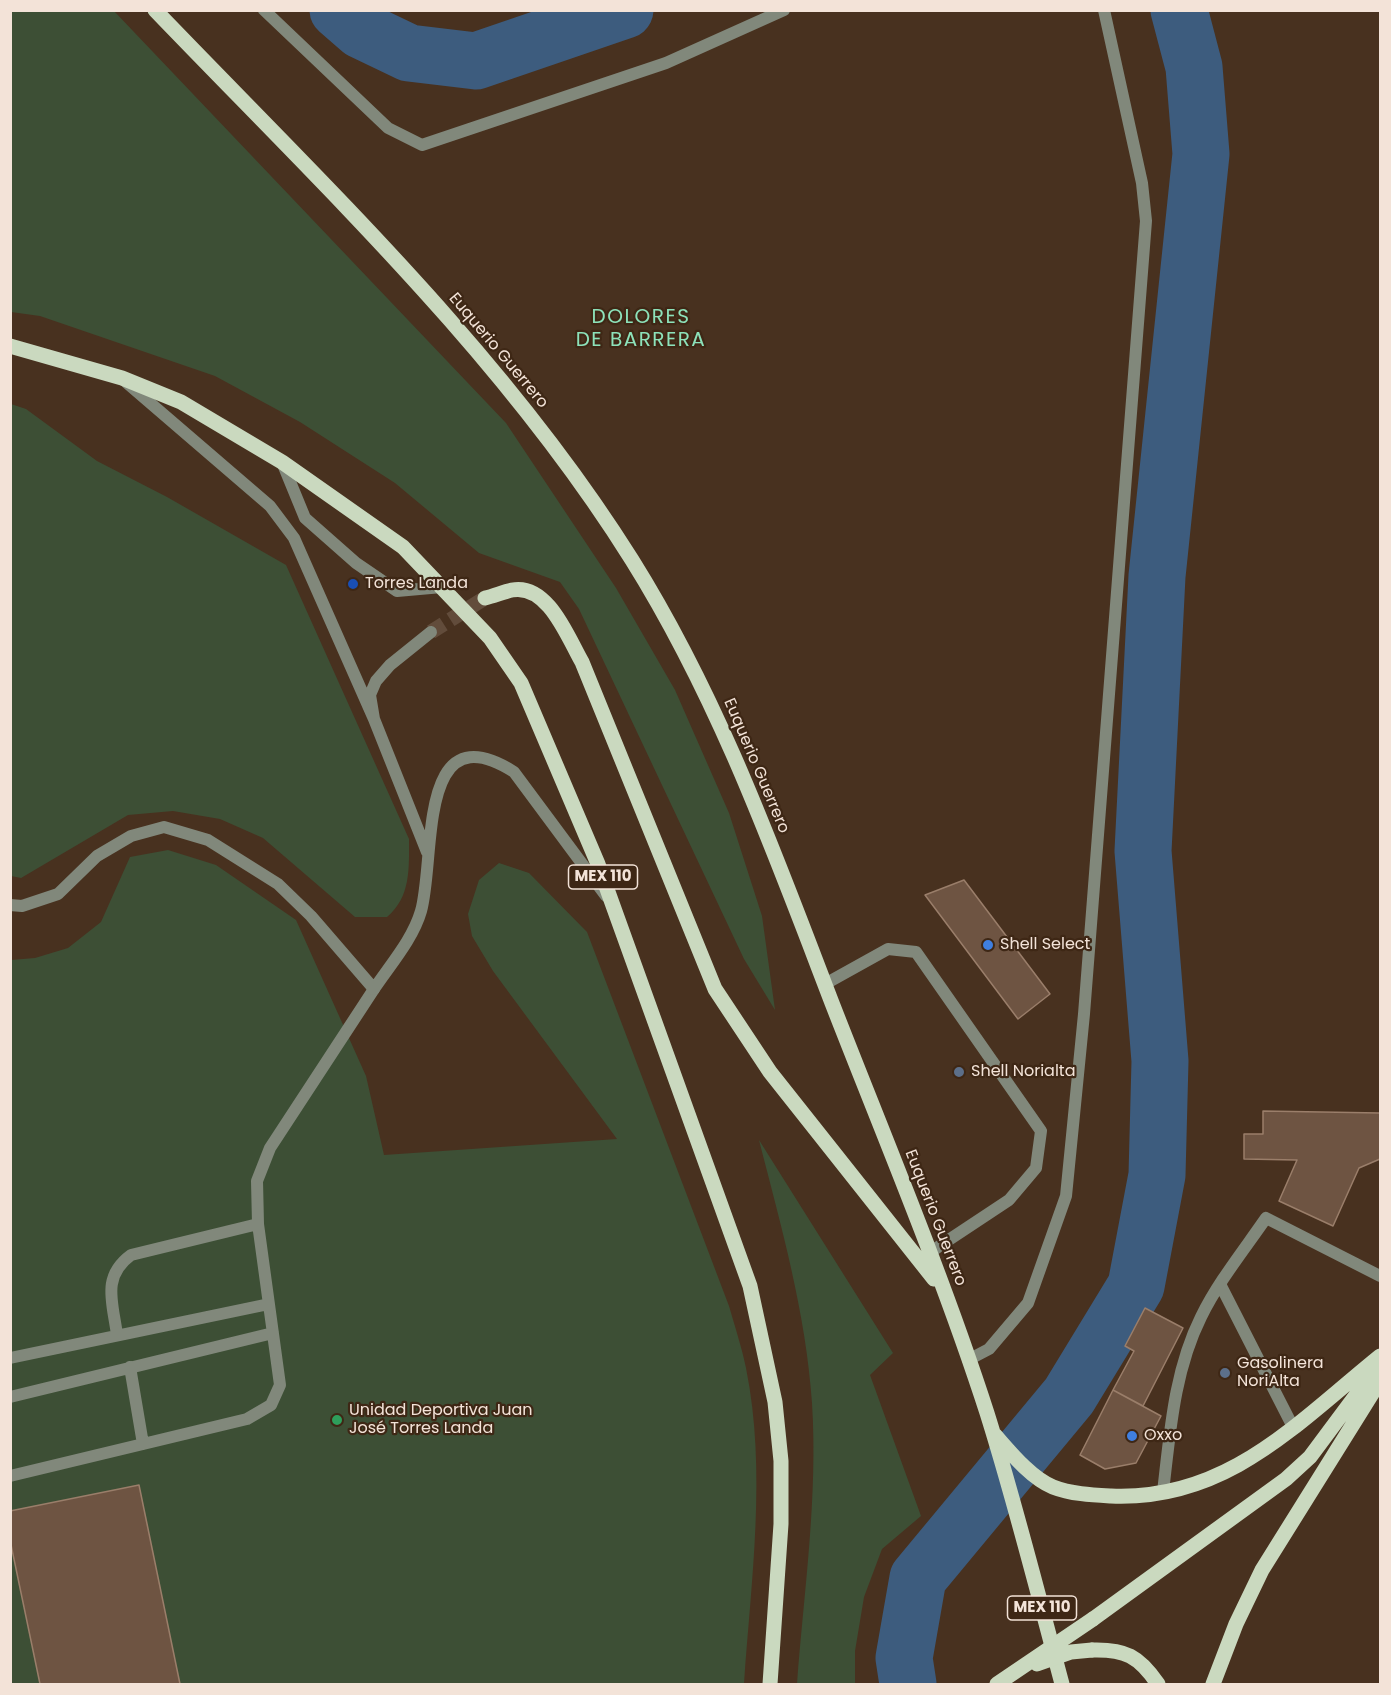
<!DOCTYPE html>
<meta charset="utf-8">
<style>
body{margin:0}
#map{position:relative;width:1391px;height:1695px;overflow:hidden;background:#48311f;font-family:Poppins,sans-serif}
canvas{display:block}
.frame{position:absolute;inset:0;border:12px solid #f3e3d8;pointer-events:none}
</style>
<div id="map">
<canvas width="1391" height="1695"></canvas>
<div class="frame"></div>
</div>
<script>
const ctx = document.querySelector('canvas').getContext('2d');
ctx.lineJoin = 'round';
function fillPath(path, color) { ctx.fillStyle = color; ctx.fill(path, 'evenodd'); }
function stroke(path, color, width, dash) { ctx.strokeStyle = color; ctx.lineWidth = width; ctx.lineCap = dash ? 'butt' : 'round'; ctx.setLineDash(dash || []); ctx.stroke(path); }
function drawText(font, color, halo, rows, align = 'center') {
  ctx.font = font + ' Poppins,sans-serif'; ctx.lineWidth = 4.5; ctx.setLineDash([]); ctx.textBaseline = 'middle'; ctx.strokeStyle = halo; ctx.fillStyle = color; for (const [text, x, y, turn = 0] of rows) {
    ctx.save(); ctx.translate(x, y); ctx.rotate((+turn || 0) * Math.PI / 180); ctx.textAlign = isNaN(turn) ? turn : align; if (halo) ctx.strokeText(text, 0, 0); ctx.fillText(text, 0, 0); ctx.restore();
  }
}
const green = new Path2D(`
 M 11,10 L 114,11 L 506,423 L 616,588 L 675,690 L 729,813 L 762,916 L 775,1010 L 744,959 L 579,609 L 560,582 L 479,553 L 395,483 L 300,422 L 215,376 L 40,316 L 11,312 Z
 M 11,404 L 26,409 L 97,461 L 167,497 L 286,565 L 409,839 C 409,868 411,897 387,917 L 355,917 L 263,838 L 220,819 L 173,811 L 128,815 L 21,878 L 11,876 Z
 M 168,850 L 216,865 L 296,920 L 366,1076 L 384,1155 L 617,1139 L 493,971 L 472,936 L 468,914 L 479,880 L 499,863 L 529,873 L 587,932 L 729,1306 C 735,1327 742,1348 746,1368 C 767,1471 751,1581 744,1684 L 11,1684 L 11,960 L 35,958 L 68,948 L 101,922 L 130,857 Z
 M 759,1140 L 893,1353 L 870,1375 L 921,1516 L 882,1549 L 864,1597 L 855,1651 L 855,1684 L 797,1684 C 804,1591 818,1497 812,1403 C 806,1313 781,1226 759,1140 Z`);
const river = new Path2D(`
 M 338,10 L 361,30 L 409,53 L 476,61 L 625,10
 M 908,1684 L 904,1658 L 918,1578 L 1069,1396 L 1136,1286 L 1157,1175 L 1160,1061 L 1143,851 L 1157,576 L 1201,154 L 1194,67 L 1179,10`);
const building = new Path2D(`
 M 964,880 L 1050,994 L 1018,1019 L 925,895 Z
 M 1263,1111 L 1380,1113 L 1380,1159 L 1359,1168 L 1333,1226 L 1279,1201 L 1297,1160 L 1244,1159 L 1244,1134 L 1263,1134 Z
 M 1145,1308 L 1183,1328 L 1143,1406 L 1113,1390 L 1134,1351 L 1125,1346 Z
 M 1113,1390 L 1161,1416 L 1136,1463 L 1105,1469 L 1080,1455 Z
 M 139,1485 L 180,1684 L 40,1684 L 10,1540 L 10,1511 Z`);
const primaryTunnel = new Path2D(`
 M 431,632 L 485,598`);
const lane = new Path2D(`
 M 282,462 L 305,518 L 356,563 L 397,591 L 442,587
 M 825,984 L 888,949 L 916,952 L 1041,1131 L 1036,1168 L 1009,1200 L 929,1253
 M 1220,1284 L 1293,1427
 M 117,1335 C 113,1303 101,1277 131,1255 L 258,1224
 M 10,1358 L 269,1304
 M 130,1367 L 143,1444
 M 10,1397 L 273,1333
 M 10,1476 L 247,1419 L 271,1405 L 280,1385 L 258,1224 L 257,1181 L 270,1148 L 374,989
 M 1163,1492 C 1170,1433 1174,1371 1201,1317 C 1218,1282 1244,1250 1266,1218 L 1380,1276`);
const street = new Path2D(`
 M 264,10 L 388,128 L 422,145 L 666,63 L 784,10
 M 127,383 L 270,506 L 294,538 L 374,719
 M 427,852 L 374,719 L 370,695 L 376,681 L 390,665 L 431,632
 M 10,905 L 22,906 L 58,894 L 97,856 L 131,836 L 164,827 L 208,840 L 278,884 L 311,916 L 374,989 C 390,965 413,939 421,911 C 436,858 416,710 514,772 L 606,896
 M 968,1360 L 989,1349 L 1028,1303 L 1066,1196 L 1084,1014 L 1146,221 L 1142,183 L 1104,10`);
const primary = new Path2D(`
 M 155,10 C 323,185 503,354 632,560 C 719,699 774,852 832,1003 C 885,1139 942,1274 987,1413 C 1015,1502 1038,1594 1062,1684
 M 10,346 L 122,378 L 181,402 L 282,462 L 403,547 L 490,638 L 521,683 L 598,864 L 750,1286 L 775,1402 L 781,1461 L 781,1524 L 770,1684
 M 485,598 C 494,596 503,592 512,590 C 548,583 568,638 582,662 L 715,989 L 770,1072 L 934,1279
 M 995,1435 C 1010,1452 1031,1478 1053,1487 C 1071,1494 1092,1495 1111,1496 C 1227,1501 1297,1423 1380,1356
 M 1093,1619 L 1286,1479 L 1310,1457 L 1380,1363
 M 1092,1650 C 1125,1649 1139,1656 1158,1684
 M 1213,1684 L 1236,1624 L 1262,1570 L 1380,1381`);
const primaryBridge = new Path2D(`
 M 1037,1664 L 1071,1652 L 1092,1650
 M 997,1684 L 1093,1619`);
const markers = [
 [353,584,6,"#1a4fb4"],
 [988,945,6,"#3f7fe0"],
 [959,1072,6,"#5c6f8a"],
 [1225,1373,6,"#5c6f8a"],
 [337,1420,6,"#2e9e5b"],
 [1132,1436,6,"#3f7fe0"]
];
const shields = [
 [603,877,69],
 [1042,1608,69]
];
const shieldNames = [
 ["MEX 110",603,877],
 ["MEX 110",1042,1608]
];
const streetNames = [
 ["Euquerio Guerrero",498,351,50],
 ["Euquerio Guerrero",756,766,67],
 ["Euquerio Guerrero",935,1218,69]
];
const poiNames = [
 ["Torres Landa",365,584],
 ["Shell Select",1000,945],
 ["Shell Norialta",971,1072],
 ["Gasolinera",1237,1364],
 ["NoriAlta",1237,1382],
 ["Unidad Deportiva Juan",349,1411],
 ["José Torres Landa",349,1429],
 ["Oxxo",1144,1436]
];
const quarterNames = [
 ["DOLORES",641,318],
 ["DE BARRERA",641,341]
];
fillPath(green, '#3d4f35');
stroke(river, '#3d5c7e', 57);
fillPath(building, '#6e5442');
stroke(building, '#9a7e6a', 1.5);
stroke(primaryTunnel, '#624c3b', 15, [15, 8]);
stroke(lane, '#81887b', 12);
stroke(street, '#81887b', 12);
stroke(primary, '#cad9bf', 15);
stroke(primaryBridge, '#cad9bf', 15);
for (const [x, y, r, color] of markers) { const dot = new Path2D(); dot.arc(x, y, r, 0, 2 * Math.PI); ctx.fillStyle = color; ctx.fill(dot); stroke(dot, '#3e2715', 2); }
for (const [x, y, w] of shields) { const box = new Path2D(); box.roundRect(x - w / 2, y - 12, w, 24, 4.5); ctx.fillStyle = '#3e2715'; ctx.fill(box); stroke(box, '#f3e3d8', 1.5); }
drawText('bold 15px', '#f3e3d8', null, shieldNames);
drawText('16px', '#f3e3d8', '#3e2715', streetNames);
drawText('16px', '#f3e3d8', '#3e2715', poiNames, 'left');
ctx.letterSpacing = '1.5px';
drawText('20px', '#8de2ba', '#3e2715', quarterNames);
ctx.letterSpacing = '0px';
</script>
